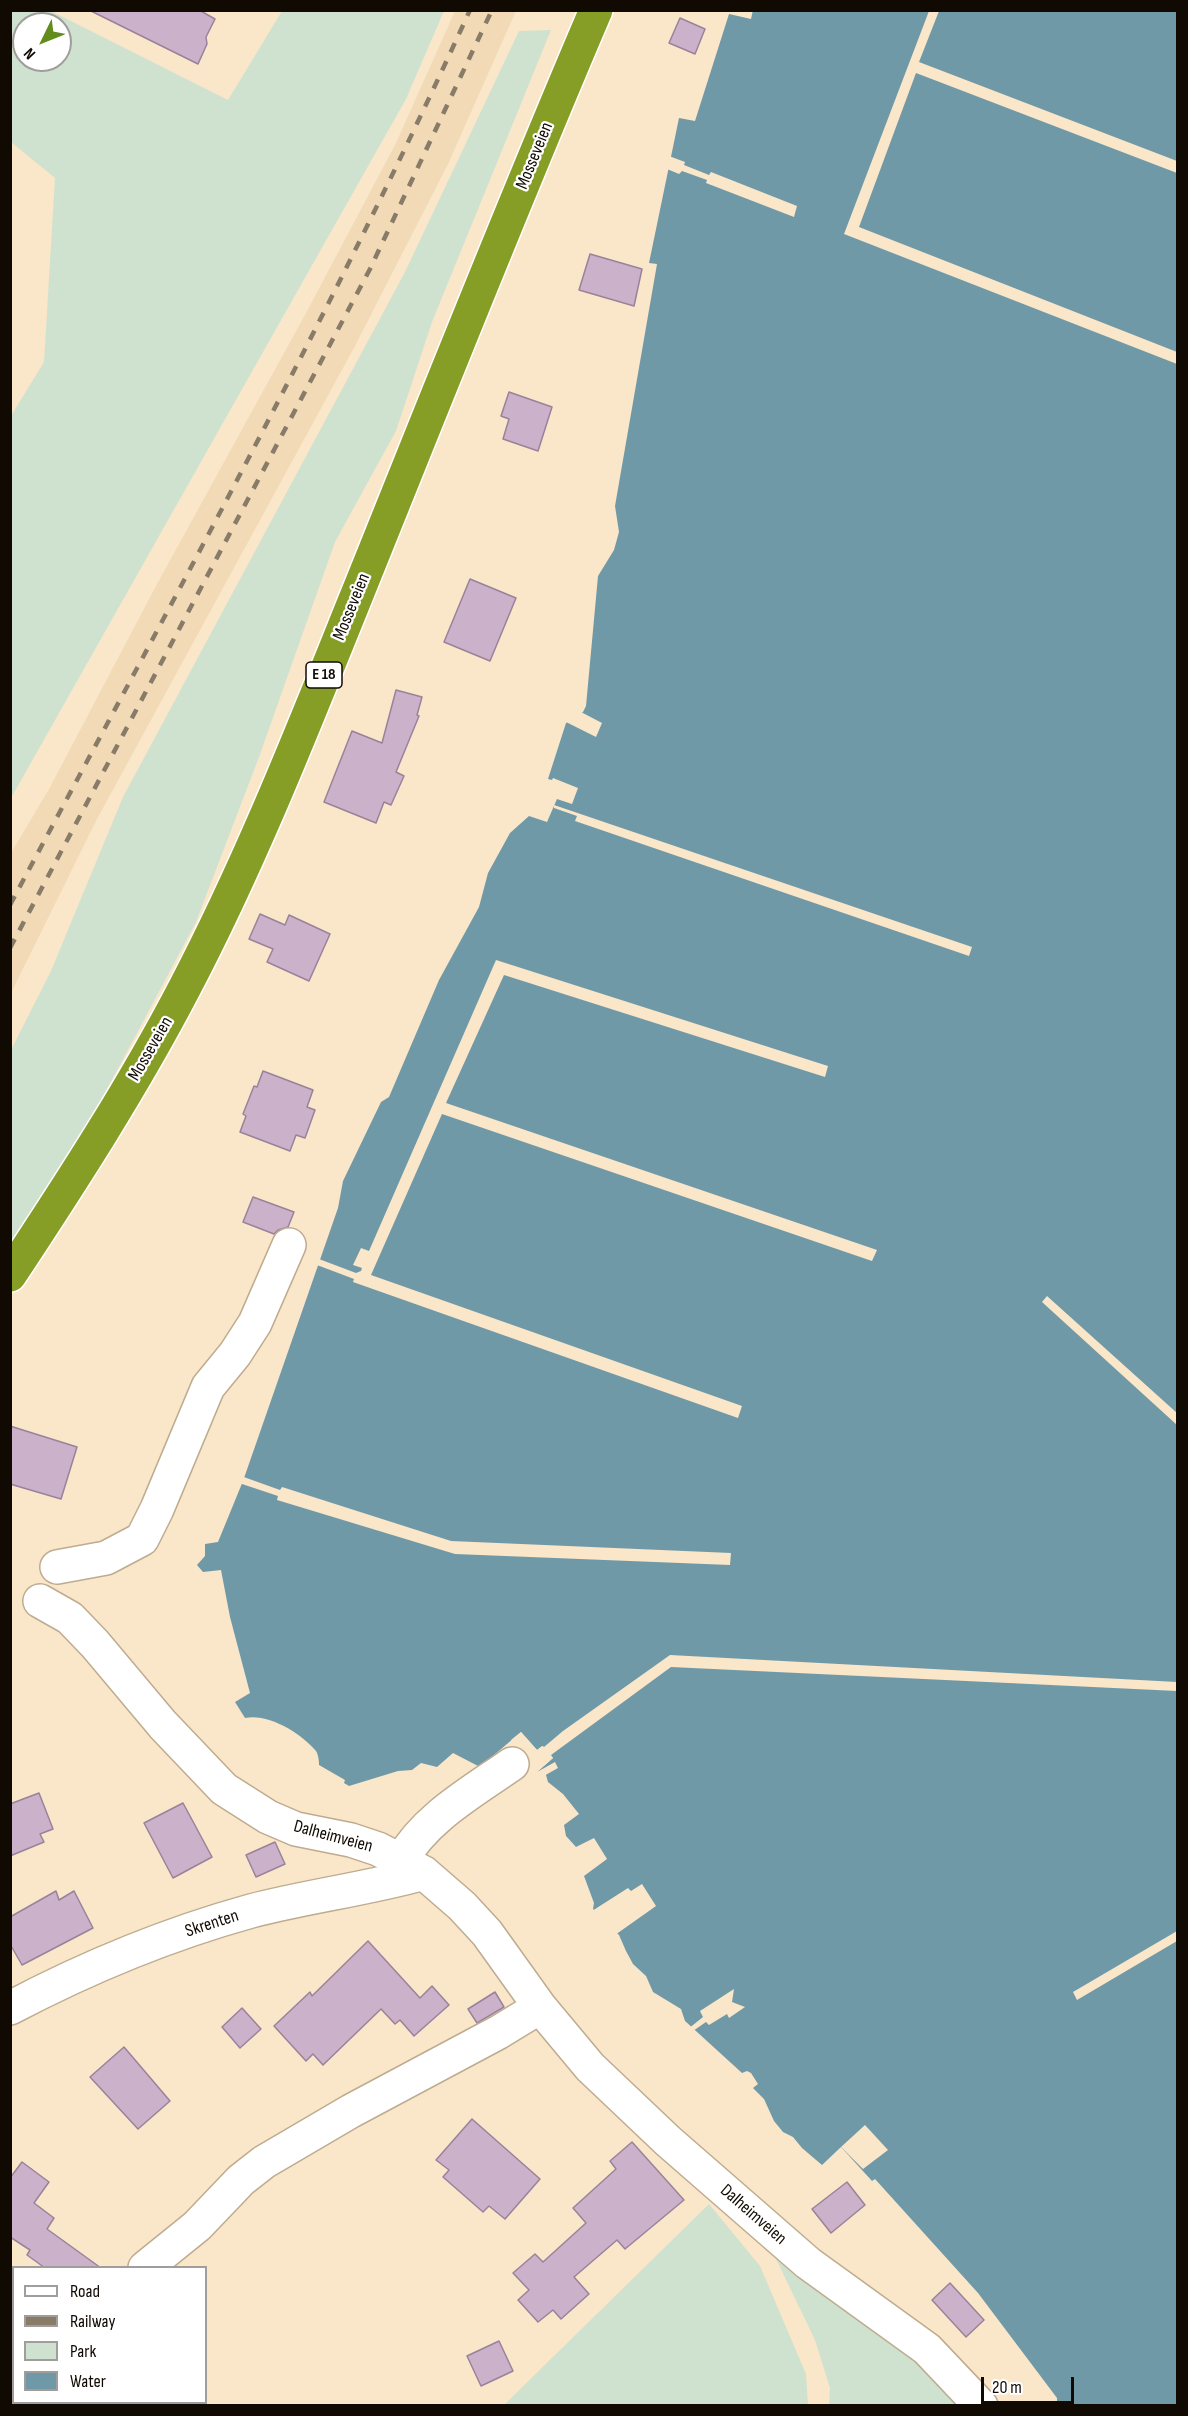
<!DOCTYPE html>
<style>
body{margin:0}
#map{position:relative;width:1188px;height:2416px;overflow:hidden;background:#fae6c9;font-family:"Sofia Sans Condensed",sans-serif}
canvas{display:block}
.frame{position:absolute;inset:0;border:12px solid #110a03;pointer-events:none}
.legend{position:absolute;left:12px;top:2266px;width:195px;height:138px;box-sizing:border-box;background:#fff;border:2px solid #a09d9a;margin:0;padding:8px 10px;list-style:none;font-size:18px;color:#110a03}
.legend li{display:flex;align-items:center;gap:12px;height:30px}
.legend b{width:30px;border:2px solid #a09d9a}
.north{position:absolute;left:12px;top:12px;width:60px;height:60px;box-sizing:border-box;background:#fff;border:2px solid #a09d9a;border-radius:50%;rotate:227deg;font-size:16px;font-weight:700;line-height:24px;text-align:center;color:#110a03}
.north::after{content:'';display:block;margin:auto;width:21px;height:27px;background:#628c1c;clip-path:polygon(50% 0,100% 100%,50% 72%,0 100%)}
.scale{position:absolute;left:981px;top:2377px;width:93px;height:27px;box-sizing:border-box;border:3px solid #110a03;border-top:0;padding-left:8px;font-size:18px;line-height:21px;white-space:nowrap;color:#110a03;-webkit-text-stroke:4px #fff;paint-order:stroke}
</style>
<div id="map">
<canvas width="1188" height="2416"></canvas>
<div class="frame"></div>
<ul class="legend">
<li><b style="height:8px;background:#fff"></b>Road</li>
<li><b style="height:8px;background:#887b68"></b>Railway</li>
<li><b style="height:16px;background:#cfe2cf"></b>Park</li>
<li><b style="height:16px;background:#7099a8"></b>Water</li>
</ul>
<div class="north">N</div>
<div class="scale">20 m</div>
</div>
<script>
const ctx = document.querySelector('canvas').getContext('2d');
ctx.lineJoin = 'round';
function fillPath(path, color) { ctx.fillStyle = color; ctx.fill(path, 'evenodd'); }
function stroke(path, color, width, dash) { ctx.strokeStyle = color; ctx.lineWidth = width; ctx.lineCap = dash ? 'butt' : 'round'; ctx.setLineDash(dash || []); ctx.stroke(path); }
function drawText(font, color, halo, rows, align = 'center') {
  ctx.font = font + ' "Sofia Sans Condensed",sans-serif'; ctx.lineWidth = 4.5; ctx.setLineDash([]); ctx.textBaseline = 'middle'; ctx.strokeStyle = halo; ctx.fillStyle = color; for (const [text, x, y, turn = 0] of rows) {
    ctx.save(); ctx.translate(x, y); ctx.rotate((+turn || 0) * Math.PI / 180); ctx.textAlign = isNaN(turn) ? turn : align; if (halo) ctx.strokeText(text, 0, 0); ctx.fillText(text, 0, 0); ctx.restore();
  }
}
const built = new Path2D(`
 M 455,11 L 516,11 L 448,164 L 355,346 L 97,819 L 11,993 L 11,853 L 49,789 L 157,584 L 306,313 L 396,143 Z`);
const green = new Path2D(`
 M 11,10 L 51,11 L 228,100 L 282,11 L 444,11 L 406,99 L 11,798 L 11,416 L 44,362 L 55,178 L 11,142 ZM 24,24 L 60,24 L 60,60 L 24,60 Z
 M 551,30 L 432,322 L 396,431 L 335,542 L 259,757 L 196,922 L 89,1123 L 11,1244 L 11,1050 L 51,971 L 123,797 L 405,272 L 519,31 Z
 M 709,2204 L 760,2266 L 806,2374 L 808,2405 L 504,2405 Z
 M 763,2232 L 883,2327 L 967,2405 L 829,2405 L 830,2388 L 815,2340 Z`);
const water = new Path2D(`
 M 753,10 L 1177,11 L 1177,2405 L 1057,2405 L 1057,2398 L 978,2293 L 875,2179 L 872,2181 L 841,2147 L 822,2165 L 802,2148 L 793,2137 L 783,2132 L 774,2121 L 764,2099 L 753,2088 L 758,2084 L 751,2073 L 747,2071 L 742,2073 L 685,2021 L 681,2009 L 653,1992 L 646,1976 L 633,1964 L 626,1951 L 619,1935 L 593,1909 L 594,1903 L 584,1876 L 607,1859 L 594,1838 L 576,1847 L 566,1836 L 564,1825 L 579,1814 L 563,1794 L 548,1782 L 546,1775 L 537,1772 L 553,1758 L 542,1746 L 537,1750 L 521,1732 L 480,1767 L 453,1753 L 437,1767 L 421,1763 L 412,1770 L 398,1771 L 349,1786 L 344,1783 L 345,1780 L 319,1765 C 319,1760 318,1754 316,1751 C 301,1733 268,1713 245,1718 L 235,1702 L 250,1693 L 230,1617 L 221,1570 L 203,1572 L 197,1565 L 205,1556 L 205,1544 L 218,1542 L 243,1481 L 338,1208 L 343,1181 L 381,1102 L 389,1097 L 439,980 L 479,907 L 488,873 L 510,833 L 529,816 L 547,822 L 557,799 L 572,804 L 578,788 L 553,778 L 552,780 L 548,779 L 566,723 L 583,712 L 586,706 L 598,576 L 614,550 L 619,532 L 615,506 L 657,264 L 649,263 L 679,118 L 695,121 L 729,14 L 751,19 Z`);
const pier = new Path2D(`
 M 929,11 L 939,11 L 919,62 L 1177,161 L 1177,173 L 916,73 L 859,227 L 1177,352 L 1177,364 L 844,234 Z
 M 669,156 L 685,162 L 684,165 L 709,175 L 711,172 L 797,206 L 794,217 L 706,183 L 707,180 L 682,171 L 679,174 L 667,169 Z
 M 582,707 L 581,712 L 602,723 L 596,737 L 564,721 Z
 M 554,805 L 972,947 L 969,956 L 575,821 L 577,816 L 554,808 Z
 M 496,960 L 828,1066 L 825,1077 L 504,975 L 446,1103 L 877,1250 L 872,1261 L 442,1114 L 371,1275 L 742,1406 L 738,1418 L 353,1282 L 354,1279 L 317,1265 L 319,1259 L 356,1273 L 361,1271 L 362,1268 L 353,1265 L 361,1248 L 369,1251 Z
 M 1047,1296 L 1177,1413 L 1177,1425 L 1042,1302 Z
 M 241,1476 L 280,1490 L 282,1487 L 451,1541 L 731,1553 L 730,1565 L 455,1554 L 277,1500 L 278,1496 L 239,1483 Z
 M 670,1655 L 1177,1682 L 1177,1691 L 671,1667 L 551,1755 L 553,1758 L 537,1772 L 555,1762 L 558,1768 L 542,1777 L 535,1775 L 533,1770 L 549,1758 L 542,1750 L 536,1752 L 521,1736 L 513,1743 L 511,1740 L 521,1732 L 537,1750 L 543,1746 L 544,1747 L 563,1731 Z
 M 642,1884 L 656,1906 L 615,1935 L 592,1911 L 628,1888 L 631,1891 Z
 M 1177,1931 L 1177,1941 L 1077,2000 L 1073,1992 Z
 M 734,1989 L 732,2002 L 745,2007 L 729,2018 L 727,2014 L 709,2025 L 706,2022 L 693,2031 L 688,2029 L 703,2017 L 700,2011 Z
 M 865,2125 L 888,2150 L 863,2169 L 841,2147 Z`);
const building = new Path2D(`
 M 89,10 L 199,10 L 215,19 L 206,37 L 207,44 L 198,64 Z
 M 680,18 L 705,29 L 695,54 L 669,43 Z
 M 590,254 L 642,269 L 634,306 L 579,290 Z
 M 509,392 L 552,407 L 538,451 L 503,439 L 509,419 L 501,416 Z
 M 470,579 L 516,598 L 490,661 L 444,642 Z
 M 396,690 L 422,697 L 417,715 L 419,716 L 396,772 L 404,776 L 391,805 L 384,802 L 376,823 L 324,802 L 352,731 L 382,743 Z
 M 260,914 L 285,925 L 289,915 L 330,934 L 309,981 L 267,962 L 273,949 L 249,939 Z
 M 263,1071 L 313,1090 L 307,1107 L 315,1110 L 305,1138 L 296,1135 L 290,1151 L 240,1132 L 246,1116 L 243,1114 L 254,1086 L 257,1087 Z
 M 253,1197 L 294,1212 L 288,1227 L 278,1230 L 274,1234 L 243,1222 Z
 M 10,1426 L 77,1447 L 61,1499 L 10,1484 Z
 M 39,1793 L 53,1829 L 40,1834 L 44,1842 L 10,1856 L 10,1804 Z
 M 183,1803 L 212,1857 L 173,1878 L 144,1823 Z
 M 275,1842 L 285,1864 L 256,1877 L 246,1855 Z
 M 56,1891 L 59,1900 L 74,1891 L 93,1928 L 22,1965 L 10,1944 L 10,1917 Z
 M 368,1941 L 420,1998 L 432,1986 L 449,2005 L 414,2036 L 400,2020 L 395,2024 L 381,2009 L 323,2065 L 313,2054 L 306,2061 L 274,2026 L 310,1992 L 312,1996 Z
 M 495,1992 L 504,2007 L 477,2023 L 468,2009 Z
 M 242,2008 L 261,2029 L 240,2048 L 222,2027 Z
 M 124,2047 L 170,2101 L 138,2129 L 90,2077 Z
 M 472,2119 L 540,2179 L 505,2219 L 489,2206 L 483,2212 L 443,2177 L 449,2170 L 436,2160 Z
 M 632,2142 L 684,2200 L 625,2249 L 617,2240 L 574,2277 L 589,2294 L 561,2319 L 553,2310 L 538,2322 L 518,2300 L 529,2290 L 513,2273 L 535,2254 L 543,2262 L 586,2223 L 573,2208 L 616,2169 L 610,2161 Z
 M 22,2162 L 49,2182 L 34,2203 L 54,2218 L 47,2229 L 101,2268 L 45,2268 L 27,2255 L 30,2250 L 10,2237 L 10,2178 Z
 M 847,2182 L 865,2205 L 831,2233 L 812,2209 Z
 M 950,2283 L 984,2320 L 966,2337 L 932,2300 Z
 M 499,2341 L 513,2371 L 481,2386 L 467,2356 Z`);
const minor = new Path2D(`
 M 57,1567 L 106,1558 L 142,1539 L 157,1509 L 208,1387 L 235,1354 L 255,1323 L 289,1245
 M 40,1601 L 70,1618 L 95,1644 L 163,1725 L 224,1789 L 268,1817 L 296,1829 L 351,1840 L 378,1849 L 424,1873 L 462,1906 L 487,1933 L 540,2007 L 590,2067 L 668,2141 L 808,2263 L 927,2349 L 981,2406
 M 401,1861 C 425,1818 472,1792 512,1764
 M 10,2008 C 86,1968 168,1934 251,1911 C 308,1896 367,1889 424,1873
 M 145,2268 L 197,2226 L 241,2180 L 264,2162 L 351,2111 L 499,2032 L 540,2007
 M 10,2398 L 14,2395`);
const highway = new Path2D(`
 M 10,1275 C 72,1181 133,1087 185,987 C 250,863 302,731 354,602 C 434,404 512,206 596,10`);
const rail = new Path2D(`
 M 10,905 C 168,609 331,315 470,10
 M 10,948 L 370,269 L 492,10`);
const shields = [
 [324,675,36]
];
const shieldNames = [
 ["E 18",324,675]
];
const streetNames = [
 ["Mosseveien",535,156,-68],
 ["Mosseveien",352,607,-68],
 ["Mosseveien",151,1049,-60],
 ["Dalheimveien",333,1837,15],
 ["Skrenten",212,1924,-18],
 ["Dalheimveien",753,2215,41]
];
fillPath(built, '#f2dab6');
fillPath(green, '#cfe2cf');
fillPath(water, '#7099a8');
fillPath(pier, '#fae6c9');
fillPath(building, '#cbb2ca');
stroke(building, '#9a829a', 1.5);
stroke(minor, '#beac90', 36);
stroke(highway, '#fff', 36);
stroke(minor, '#fff', 33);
stroke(highway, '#869e26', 33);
stroke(rail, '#887b68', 4.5, [10, 10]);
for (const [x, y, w] of shields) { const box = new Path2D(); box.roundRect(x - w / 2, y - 13, w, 26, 4.5); ctx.fillStyle = '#fff'; ctx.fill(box); stroke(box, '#110a03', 1.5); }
drawText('bold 16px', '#110a03', null, shieldNames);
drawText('18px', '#110a03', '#fff', streetNames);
</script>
